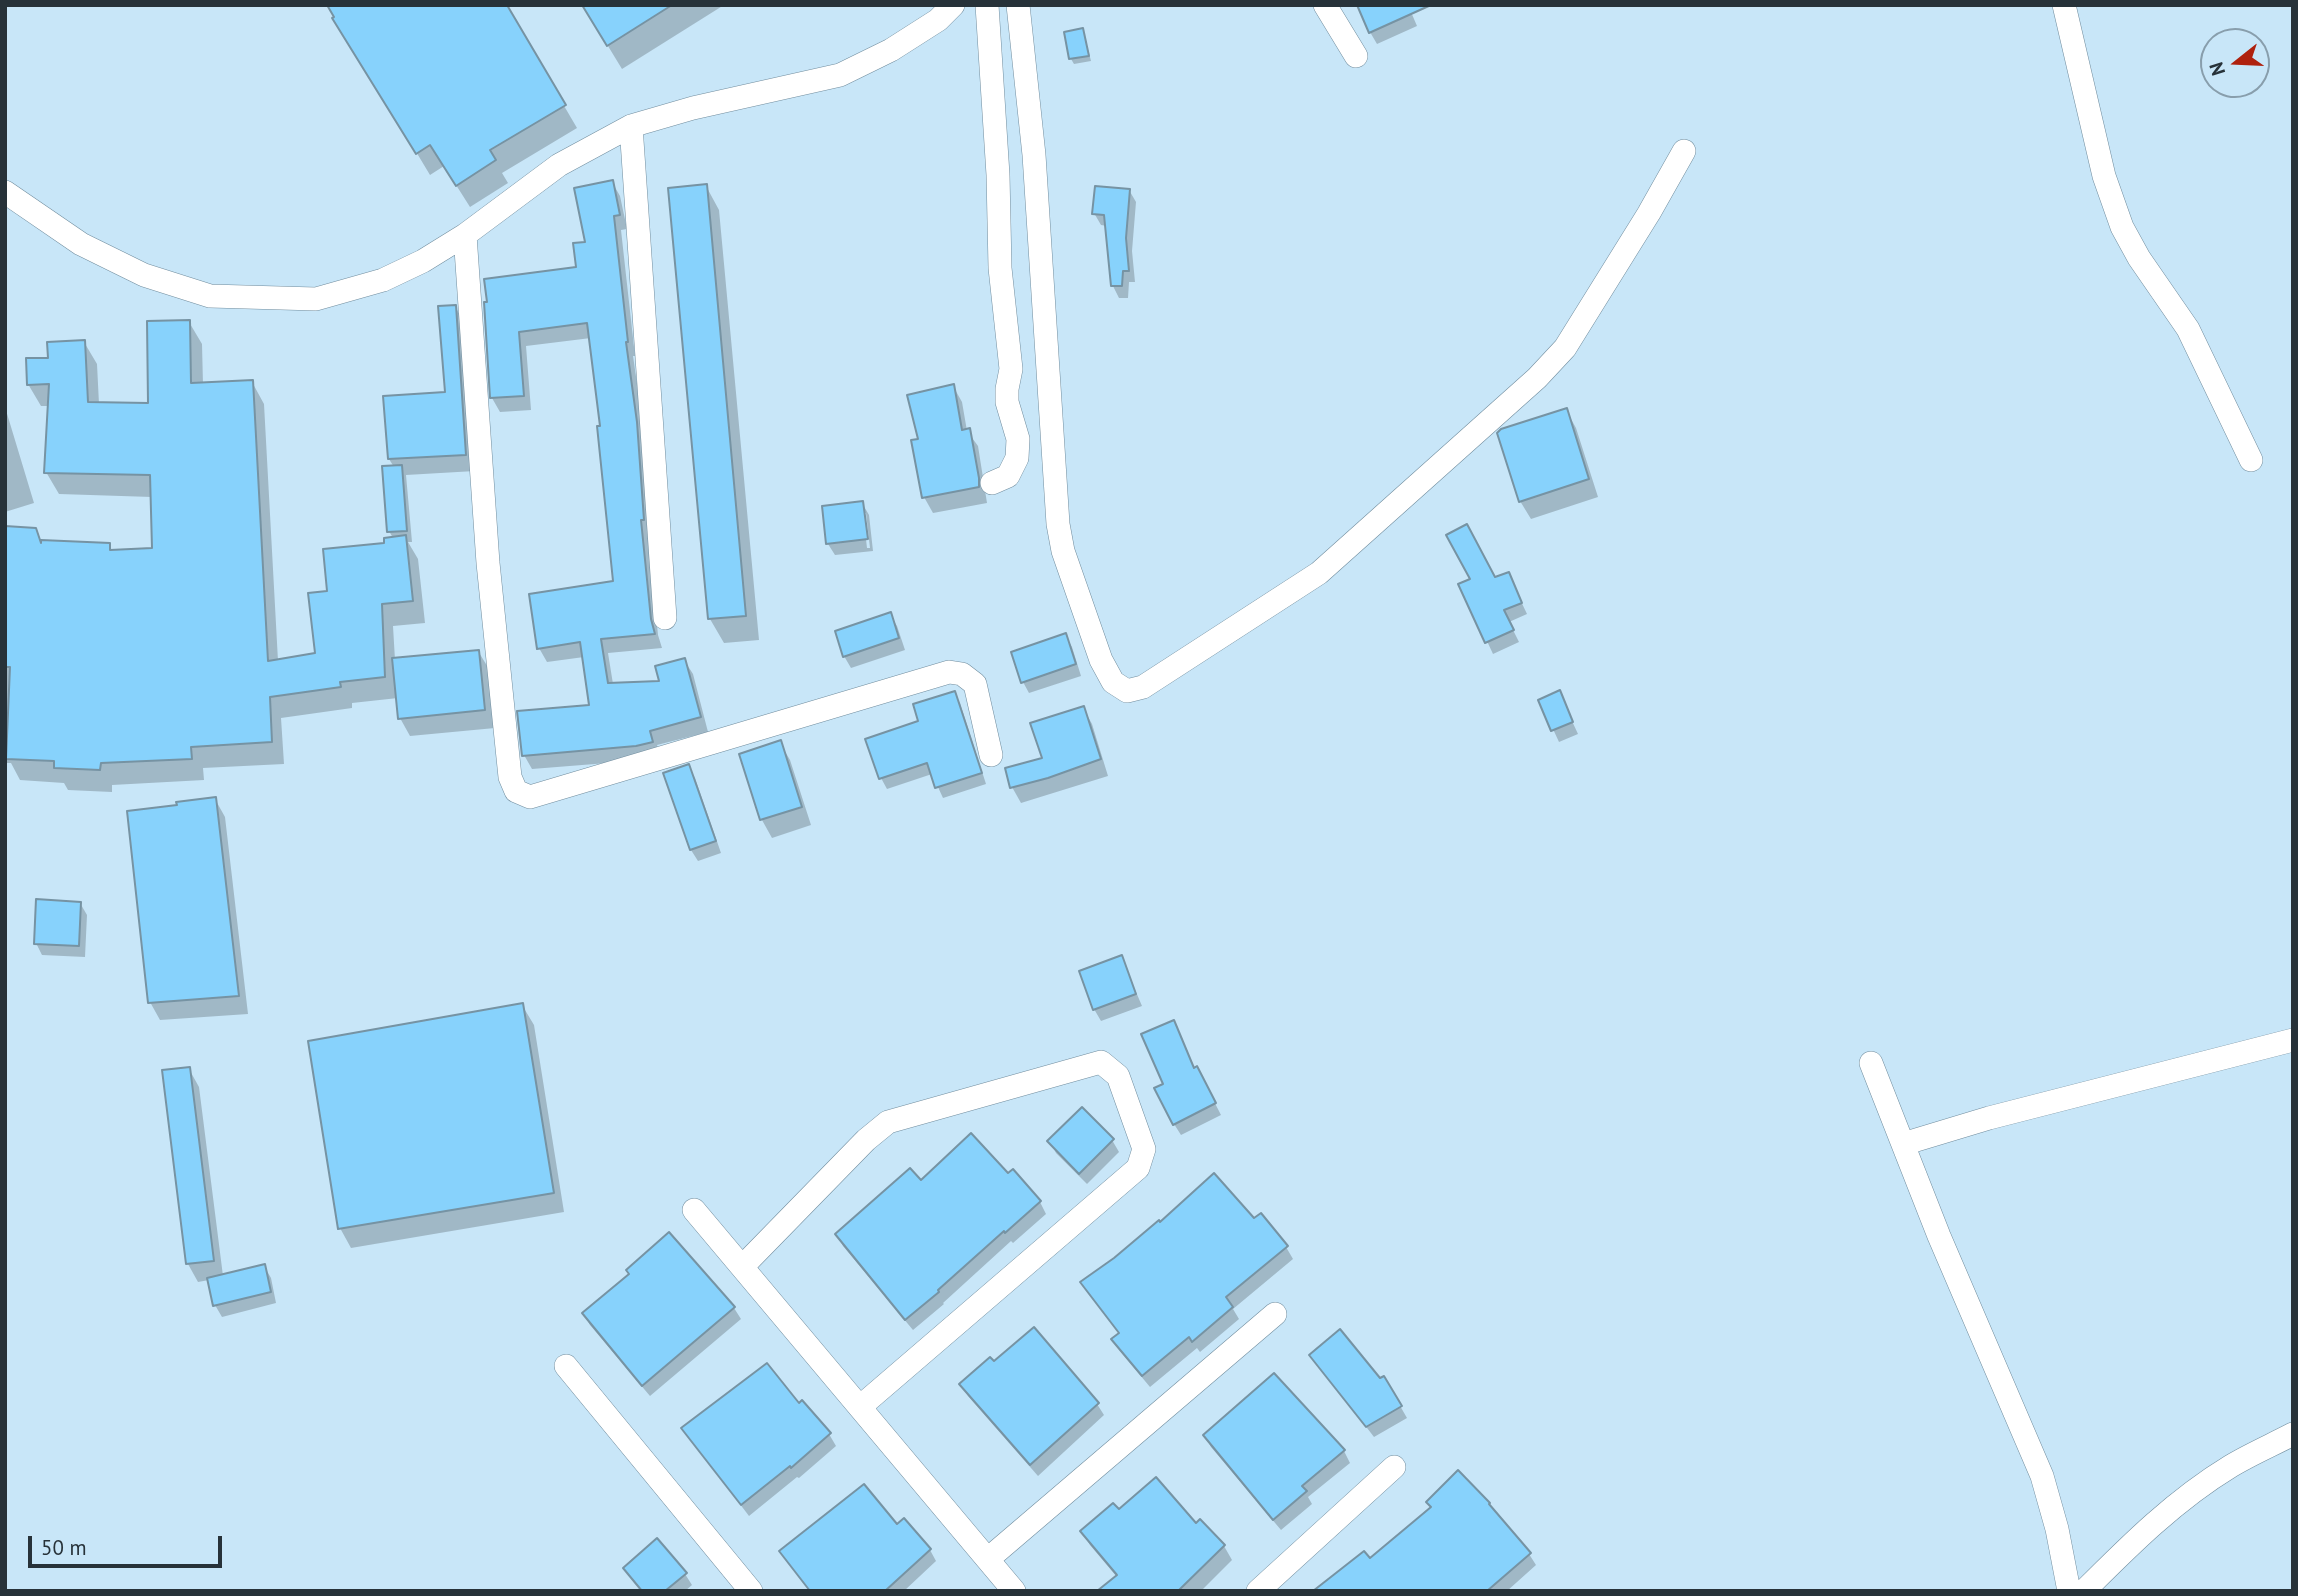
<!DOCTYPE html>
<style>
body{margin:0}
#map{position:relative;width:2298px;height:1596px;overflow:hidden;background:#c8e6f8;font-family:"PT Sans",sans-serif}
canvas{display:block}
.frame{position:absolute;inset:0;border:7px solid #273239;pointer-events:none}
.north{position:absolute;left:2200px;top:28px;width:70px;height:70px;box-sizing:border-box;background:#c8e6f8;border:2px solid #889eac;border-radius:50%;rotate:252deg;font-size:19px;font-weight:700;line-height:28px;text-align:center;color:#273239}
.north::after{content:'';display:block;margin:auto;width:24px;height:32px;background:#af210e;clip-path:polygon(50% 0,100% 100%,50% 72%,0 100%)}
.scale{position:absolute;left:28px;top:1536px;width:194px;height:32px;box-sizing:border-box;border:4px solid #273239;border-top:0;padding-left:9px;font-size:21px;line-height:24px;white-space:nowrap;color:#273239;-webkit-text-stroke:5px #c8e6f8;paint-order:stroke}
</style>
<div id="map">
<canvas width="2298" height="1596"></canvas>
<div class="frame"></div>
<div class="north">N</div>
<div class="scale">50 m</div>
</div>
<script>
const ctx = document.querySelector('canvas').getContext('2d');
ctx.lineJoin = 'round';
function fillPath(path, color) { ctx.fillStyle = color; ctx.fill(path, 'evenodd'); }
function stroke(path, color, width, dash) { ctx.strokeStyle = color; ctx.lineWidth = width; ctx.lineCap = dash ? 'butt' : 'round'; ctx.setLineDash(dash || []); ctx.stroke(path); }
const shadow = new Path2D(`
 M 328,5 L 505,5 L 577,128 L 502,173 L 508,183 L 470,207 L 444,166 L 430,175 Z
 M 583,5 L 724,5 L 622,69 Z
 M 1408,5 L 1417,26 L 1377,44 L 1370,32 Z
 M 1083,30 L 1091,61 L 1074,64 L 1071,59 Z
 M 612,182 L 620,196 L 627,229 L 621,230 L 635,356 L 633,356 L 645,438 L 648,534 L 658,635 L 662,648 L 608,653 L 613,684 L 662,683 L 684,660 L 693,674 L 708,732 L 657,745 L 660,756 L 645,760 L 532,769 L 524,755 L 591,707 L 584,657 L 547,662 L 539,648 L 615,583 L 602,428 L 591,338 L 526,346 L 531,410 L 500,412 L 492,398 L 486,304 L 578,268 Z
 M 706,186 L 719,210 L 759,640 L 724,643 L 710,619 Z
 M 1129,190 L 1136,202 L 1132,251 L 1135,282 L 1129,282 L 1128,298 L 1119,298 L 1113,286 L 1107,226 L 1101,225 L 1094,213 Z
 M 455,306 L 464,323 L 475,471 L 406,475 L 412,542 L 408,542 L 418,559 L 425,623 L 393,626 L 395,660 L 478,651 L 489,669 L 495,728 L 410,736 L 400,718 L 398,698 L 352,703 L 352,708 L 281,718 L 284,764 L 203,768 L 204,780 L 112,785 L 112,792 L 68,790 L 64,783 L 20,780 L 11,763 L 5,763 L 5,528 L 35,530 L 42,542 L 109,545 L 113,552 L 153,550 L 152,497 L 59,494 L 46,472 L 49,406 L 41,406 L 28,384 L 50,359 L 84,342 L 97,364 L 99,404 L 150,404 L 189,322 L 202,344 L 203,385 L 252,382 L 264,404 L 278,661 L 317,655 L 329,593 L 393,538 L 389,531 L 394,467 L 389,459 L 385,398 L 447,394 Z
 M 953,386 L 962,402 L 967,431 L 978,446 L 987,503 L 933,513 L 924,497 Z
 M 5,407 L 34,503 L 5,512 Z
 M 1566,410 L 1576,428 L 1598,497 L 1531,519 L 1520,501 Z
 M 862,503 L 869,515 L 873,551 L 835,555 L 828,544 ZM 863,513 L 866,513 L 870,548 L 867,548 Z
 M 1508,574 L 1527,614 L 1509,622 L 1519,642 L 1493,654 L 1461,585 L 1472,580 L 1495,579 Z
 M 890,615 L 897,626 L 905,650 L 851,668 L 844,656 Z
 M 1065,635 L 1072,647 L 1081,676 L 1029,693 L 1023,682 Z
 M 954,693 L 960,703 L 986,784 L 943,798 L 932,774 L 887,789 L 881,778 L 920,722 Z
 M 1559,693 L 1578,734 L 1559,742 L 1540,701 Z
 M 1083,708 L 1092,724 L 1108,776 L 1021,803 L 1012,787 L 1044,760 Z
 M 780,743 L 790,760 L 811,825 L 772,838 L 762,820 L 741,755 Z
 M 688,766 L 695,778 L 721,853 L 698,861 L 691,850 L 665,774 Z
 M 215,799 L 225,817 L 248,1014 L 160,1020 L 150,1002 L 179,807 Z
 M 80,903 L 87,915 L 85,957 L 42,955 L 36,943 Z
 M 1121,957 L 1142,1006 L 1101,1021 L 1094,1009 Z
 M 522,1005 L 534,1025 L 564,1212 L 351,1248 L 340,1228 Z
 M 1174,1023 L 1195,1070 L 1203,1080 L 1221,1115 L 1181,1135 L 1174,1124 Z
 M 189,1069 L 199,1087 L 223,1276 L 264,1266 L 271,1278 L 276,1303 L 222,1317 L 215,1305 L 209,1280 L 198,1282 L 188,1264 Z
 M 1112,1140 L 1119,1152 L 1087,1184 L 1056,1153 L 1050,1141 Z
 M 1013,1171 L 1040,1202 L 1046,1214 L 1013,1243 L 1011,1241 L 943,1303 L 944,1304 L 913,1330 L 843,1246 L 837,1234 L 920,1183 L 1008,1176 Z
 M 1254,1221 L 1286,1247 L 1293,1259 L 1233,1309 L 1239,1319 L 1200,1352 L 1197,1348 L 1150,1387 L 1120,1351 L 1113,1340 L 1119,1334 L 1082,1283 L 1160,1224 Z
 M 669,1234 L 734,1308 L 741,1319 L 650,1396 L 590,1325 L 584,1314 L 630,1274 Z
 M 1311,1355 L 1380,1381 L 1384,1378 L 1407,1418 L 1374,1437 Z
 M 994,1363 L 1097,1404 L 1104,1415 L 1038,1476 L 968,1396 L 961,1385 Z
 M 1274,1376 L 1344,1451 L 1350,1463 L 1308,1497 L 1312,1504 L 1281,1530 L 1211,1447 L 1205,1436 Z
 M 798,1405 L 829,1434 L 836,1446 L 799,1478 L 797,1477 L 749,1516 L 683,1429 Z
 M 1428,1502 L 1529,1554 L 1536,1565 L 1507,1591 L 1334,1591 L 1432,1509 Z
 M 1119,1512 L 1195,1526 L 1224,1546 L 1232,1560 L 1201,1591 L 1100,1591 L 1117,1577 L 1090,1545 L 1082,1531 Z
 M 897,1527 L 930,1550 L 936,1561 L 904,1591 L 811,1591 L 781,1551 Z
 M 625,1568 L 685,1574 L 692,1585 L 685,1591 L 641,1591 Z`);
const building = new Path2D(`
 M 327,5 L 507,5 L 566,105 L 490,150 L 496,160 L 456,186 L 430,145 L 416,154 L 332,18 L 334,17 Z
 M 582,5 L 672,5 L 607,46 Z
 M 1357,5 L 1431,5 L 1369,33 Z
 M 1083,28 L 1089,56 L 1069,59 L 1064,32 Z
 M 613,180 L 620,215 L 614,216 L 628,342 L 626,342 L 637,422 L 644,520 L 641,520 L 651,619 L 655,634 L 601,639 L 608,683 L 659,681 L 655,666 L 685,658 L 701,717 L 650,731 L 653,742 L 636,746 L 522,756 L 517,711 L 589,705 L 580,642 L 537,649 L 529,594 L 613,581 L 597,426 L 600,426 L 587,323 L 519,332 L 524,396 L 490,398 L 484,302 L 487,302 L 484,279 L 576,267 L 573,243 L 585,242 L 574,188 Z
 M 707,184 L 746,616 L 708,619 L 668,188 Z
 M 1095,186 L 1130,189 L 1126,238 L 1129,271 L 1123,271 L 1122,286 L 1111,286 L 1104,215 L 1092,214 Z
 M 456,305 L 466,455 L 388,459 L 383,396 L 445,392 L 438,306 Z
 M 190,320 L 191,383 L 253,380 L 268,661 L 315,653 L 308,593 L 327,591 L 323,549 L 384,543 L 384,538 L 406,535 L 413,601 L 382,604 L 385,677 L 340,682 L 341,687 L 270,697 L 272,742 L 191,747 L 192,759 L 101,763 L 100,770 L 54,768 L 54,761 L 6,759 L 10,667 L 5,667 L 5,526 L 36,528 L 41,543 L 41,540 L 110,543 L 110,550 L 152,548 L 150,475 L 44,473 L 49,384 L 27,385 L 26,358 L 48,358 L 47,342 L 85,340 L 88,402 L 148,403 L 147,321 Z
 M 954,384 L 962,430 L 970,428 L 979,478 L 979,487 L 922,498 L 911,440 L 918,439 L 907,395 Z
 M 1567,408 L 1589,479 L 1519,502 L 1497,433 L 1501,429 Z
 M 402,465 L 407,531 L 387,532 L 382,466 Z
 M 863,501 L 868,539 L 826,544 L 822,506 Z
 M 1467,524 L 1495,577 L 1509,572 L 1522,603 L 1504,610 L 1514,630 L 1485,643 L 1458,584 L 1470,579 L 1446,535 Z
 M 891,612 L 899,638 L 843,657 L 835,631 Z
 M 1066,633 L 1076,664 L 1021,683 L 1011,652 Z
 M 479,650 L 485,710 L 398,719 L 392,658 Z
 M 1560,690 L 1573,722 L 1551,731 L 1538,700 Z
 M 955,691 L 982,773 L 935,788 L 927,763 L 879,779 L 865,739 L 918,721 L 913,704 Z
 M 1084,706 L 1101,759 L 1048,778 L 1010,788 L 1005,768 L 1042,758 L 1030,723 Z
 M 781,740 L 802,807 L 760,820 L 739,754 Z
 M 689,764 L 716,841 L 690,850 L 663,773 Z
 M 216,797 L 239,996 L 148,1003 L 127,811 L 177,805 L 176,802 Z
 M 36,899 L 81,902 L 79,946 L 34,944 Z
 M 1122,955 L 1136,994 L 1093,1010 L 1079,971 Z
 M 523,1003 L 554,1193 L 338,1229 L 308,1041 Z
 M 1174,1020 L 1194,1068 L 1197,1066 L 1216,1103 L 1173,1125 L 1154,1088 L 1163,1084 L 1141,1034 Z
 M 190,1067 L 214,1261 L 186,1264 L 162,1070 Z
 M 1082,1107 L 1114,1139 L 1079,1174 L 1047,1141 Z
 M 971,1133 L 1008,1173 L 1013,1169 L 1041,1201 L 1005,1233 L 1004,1231 L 938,1290 L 939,1292 L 905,1320 L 835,1234 L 910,1168 L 921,1180 Z
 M 1214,1173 L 1254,1218 L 1261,1213 L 1288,1246 L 1226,1297 L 1233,1307 L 1192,1342 L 1189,1337 L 1142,1376 L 1111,1339 L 1119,1333 L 1080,1282 L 1114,1258 L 1159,1220 L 1160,1222 Z
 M 669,1232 L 735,1307 L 642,1386 L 582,1313 L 629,1274 L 626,1270 Z
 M 265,1264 L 271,1292 L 213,1306 L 207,1278 Z
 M 1034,1327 L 1099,1403 L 1030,1465 L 959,1384 L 990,1357 L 994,1361 Z
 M 1340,1329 L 1380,1378 L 1384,1376 L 1402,1406 L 1366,1427 L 1309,1355 Z
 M 767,1363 L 799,1403 L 802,1400 L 831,1433 L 791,1468 L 790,1466 L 741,1505 L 681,1428 Z
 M 1274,1373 L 1345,1450 L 1302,1486 L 1307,1491 L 1273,1520 L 1203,1435 Z
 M 1458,1470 L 1490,1503 L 1489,1504 L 1531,1553 L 1487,1591 L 1313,1591 L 1364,1551 L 1370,1558 L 1431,1507 L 1426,1502 Z
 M 1156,1477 L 1196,1523 L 1200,1519 L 1225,1545 L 1178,1591 L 1097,1591 L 1117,1575 L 1080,1531 L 1113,1503 L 1119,1509 Z
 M 864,1484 L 897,1524 L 904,1518 L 931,1549 L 885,1591 L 810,1591 L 779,1551 Z
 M 657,1538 L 687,1573 L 665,1591 L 642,1591 L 623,1568 Z`);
const minor = new Path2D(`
 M 987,5 L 998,175 L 1000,268 L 1011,369 L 1007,389 L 1007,402 L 1018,439 L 1017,458 L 1008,476 L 992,483
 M 1018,5 L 1034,155 L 1058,524 L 1063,551 L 1101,660 L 1113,682 L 1127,691 L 1143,687 L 1319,573 L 1537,378 L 1565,348 L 1649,213 L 1684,151
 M 1325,5 L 1356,56
 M 2064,5 L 2104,176 L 2122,227 L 2139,258 L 2188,329 L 2251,460
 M 631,126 L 665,618
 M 5,192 L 81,244 L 144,275 L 210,296 L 316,299 L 383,280 L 423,261 L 465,235 L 559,165 L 631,126 L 693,108 L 840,75 L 891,50 L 938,20 L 953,5
 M 465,235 L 488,563 L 510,777 L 516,791 L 530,797 L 949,672 L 962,674 L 975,684 L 991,755
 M 1871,1063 L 1939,1236 L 2042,1476 L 2057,1529 L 2069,1591
 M 1903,1144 L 1989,1118 L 2293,1040
 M 694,1210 L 1014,1591
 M 742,1267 L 866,1140 L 888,1122 L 1101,1062 L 1118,1076 L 1144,1149 L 1138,1168 L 861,1406
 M 566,1366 L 751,1591
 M 988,1559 L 1275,1314
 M 1258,1591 L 1394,1467
 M 2084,1591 C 2130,1545 2175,1500 2231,1466 C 2251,1454 2272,1445 2293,1434`);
fillPath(shadow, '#0003');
fillPath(building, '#87d2fc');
stroke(building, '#7693a3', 2);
stroke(minor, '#718d9e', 24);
stroke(minor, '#fff', 23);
</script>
